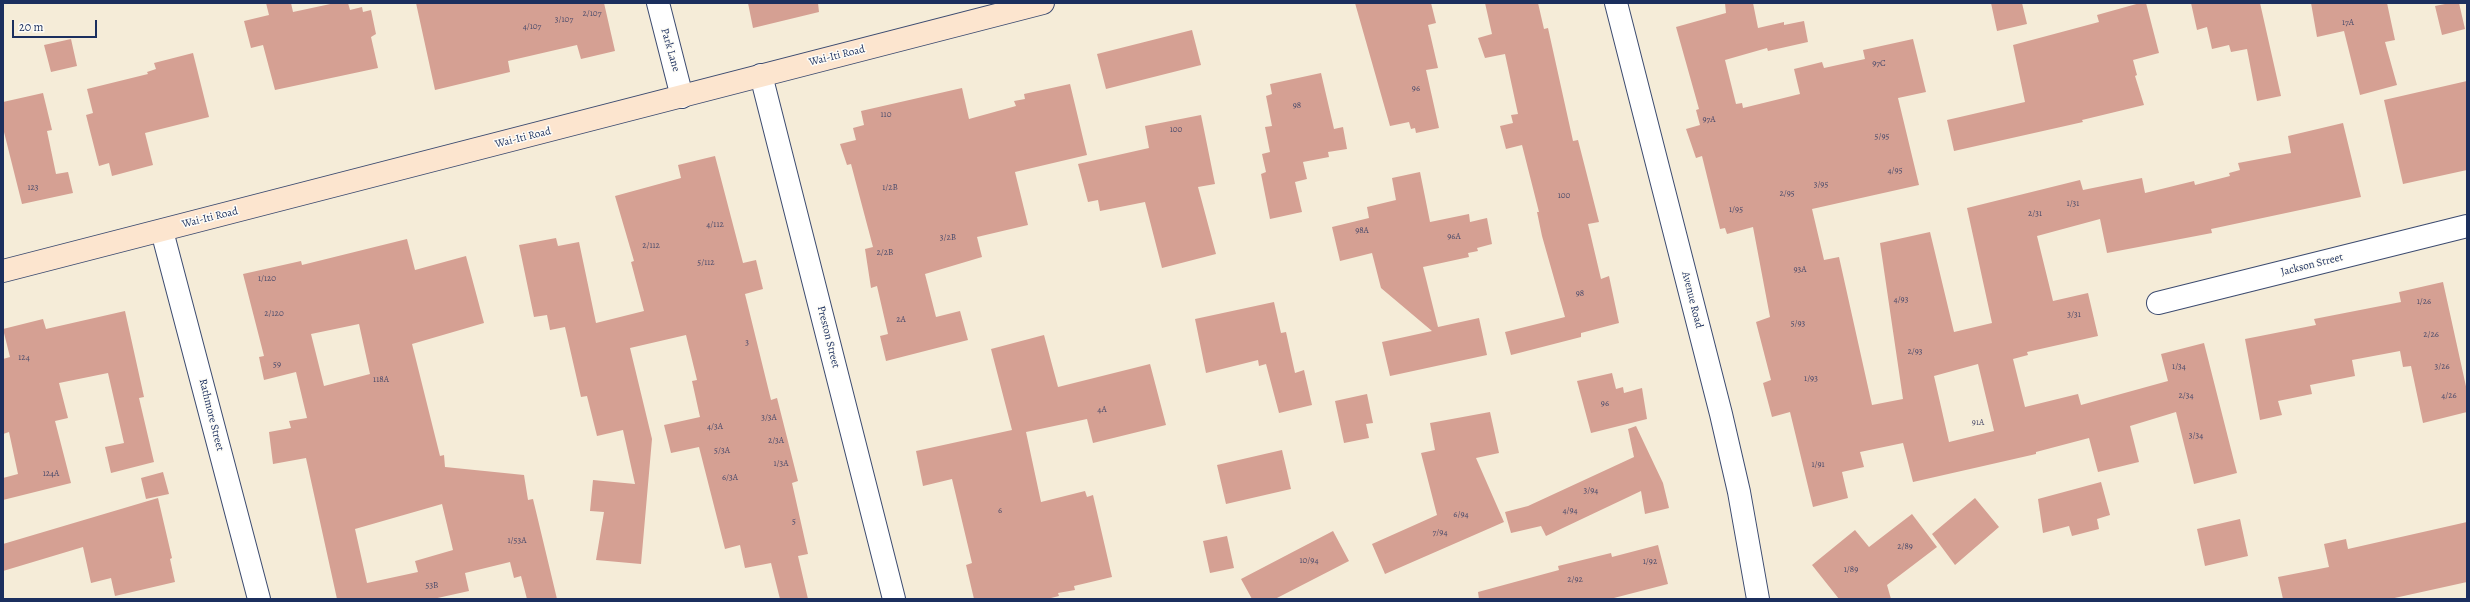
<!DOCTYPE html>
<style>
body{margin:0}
#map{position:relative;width:2470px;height:602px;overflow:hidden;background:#f5ecd8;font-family:Alegreya,serif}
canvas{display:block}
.frame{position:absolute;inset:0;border:4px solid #1b2f5e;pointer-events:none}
.scale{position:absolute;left:12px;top:20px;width:85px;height:18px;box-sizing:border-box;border:2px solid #1b2f5e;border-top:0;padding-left:5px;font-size:12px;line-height:14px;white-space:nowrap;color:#1b2f5e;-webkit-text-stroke:3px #fdfcf7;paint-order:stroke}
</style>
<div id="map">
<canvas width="2470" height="602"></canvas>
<div class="frame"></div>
<div class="scale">20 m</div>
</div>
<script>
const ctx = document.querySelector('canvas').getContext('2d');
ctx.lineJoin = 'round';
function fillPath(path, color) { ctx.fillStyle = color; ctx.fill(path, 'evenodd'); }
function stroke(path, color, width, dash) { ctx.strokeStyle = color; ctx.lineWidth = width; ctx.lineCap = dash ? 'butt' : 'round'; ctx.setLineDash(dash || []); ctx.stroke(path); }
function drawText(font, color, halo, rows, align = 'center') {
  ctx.font = font + ' Alegreya,serif'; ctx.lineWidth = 3; ctx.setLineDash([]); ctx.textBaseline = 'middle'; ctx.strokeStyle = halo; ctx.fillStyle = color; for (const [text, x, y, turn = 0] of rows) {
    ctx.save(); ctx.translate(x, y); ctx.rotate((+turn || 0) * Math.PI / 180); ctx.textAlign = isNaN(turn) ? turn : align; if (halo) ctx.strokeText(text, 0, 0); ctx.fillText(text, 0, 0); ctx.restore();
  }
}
const building = new Path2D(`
 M 266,3 L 291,3 L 293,12 L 335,3 L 348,3 L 350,10 L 362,7 L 363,12 L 371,10 L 376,34 L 371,37 L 378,68 L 275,90 L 263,45 L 251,48 L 244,21 L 269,15 Z
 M 416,3 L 604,3 L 615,51 L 581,59 L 577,45 L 508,61 L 510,72 L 435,90 Z
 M 748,3 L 818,3 L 819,12 L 753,28 Z
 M 1355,3 L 1431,3 L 1436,23 L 1428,25 L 1438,68 L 1426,70 L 1439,128 L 1416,133 L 1415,128 L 1411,129 L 1409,122 L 1390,126 Z
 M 1485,3 L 1538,3 L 1544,29 L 1548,28 L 1573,141 L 1578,140 L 1599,222 L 1588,224 L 1601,279 L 1609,276 L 1619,323 L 1581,333 L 1581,337 L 1511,355 L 1505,332 L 1565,317 L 1542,236 L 1537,212 L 1539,212 L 1522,145 L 1506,149 L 1500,126 L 1513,123 L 1511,115 L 1518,114 L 1505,54 L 1485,58 L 1478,38 L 1492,34 Z
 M 1725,3 L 1753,3 L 1758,28 L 1784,22 L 1784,25 L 1804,21 L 1808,42 L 1768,51 L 1767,48 L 1725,60 L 1736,104 L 1742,103 L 1743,108 L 1800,94 L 1794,69 L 1822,62 L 1824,68 L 1865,59 L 1863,50 L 1913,39 L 1926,92 L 1898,98 L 1919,185 L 1812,209 L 1824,260 L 1839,257 L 1872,405 L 1903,399 L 1880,243 L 1930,232 L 1954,332 L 1992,323 L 1967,208 L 2080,180 L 2083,190 L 2142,178 L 2145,193 L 2194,181 L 2195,185 L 2230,176 L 2229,173 L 2240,170 L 2238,163 L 2291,153 L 2288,136 L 2343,123 L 2361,197 L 2211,229 L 2212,233 L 2107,253 L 2100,219 L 2037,236 L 2053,301 L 2088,293 L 2098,336 L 2027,352 L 2028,355 L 2013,359 L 2025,407 L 2078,394 L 2081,405 L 2168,381 L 2161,354 L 2204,343 L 2237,473 L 2194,484 L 2176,412 L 2130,426 L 2139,462 L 2098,472 L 2089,438 L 2036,452 L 2036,454 L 1913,482 L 1903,443 L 1860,452 L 1864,467 L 1842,472 L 1848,498 L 1813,507 L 1790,412 L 1772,417 L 1763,383 L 1771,380 L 1756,322 L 1770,317 L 1753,227 L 1727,234 L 1725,228 L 1720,229 L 1702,156 L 1696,158 L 1686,129 L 1700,125 L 1696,110 L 1699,109 L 1676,27 L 1726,13 ZM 1978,364 L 1994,431 L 1949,442 L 1934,376 Z
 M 1991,3 L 2022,3 L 2027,24 L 1997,31 Z
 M 2140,3 L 2146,3 L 2159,53 L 2133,60 L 2137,75 L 2135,76 L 2144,105 L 2082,120 L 2083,122 L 1954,151 L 1947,120 L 2025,102 L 2013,45 L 2099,22 L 2097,15 Z
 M 2191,3 L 2260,3 L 2281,96 L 2257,101 L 2247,49 L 2231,52 L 2229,45 L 2212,49 L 2207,27 L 2197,30 Z
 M 2311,3 L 2387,3 L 2395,40 L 2385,42 L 2397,85 L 2360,95 L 2344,31 L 2317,37 Z
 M 2450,3 L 2459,3 L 2465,29 L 2442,35 L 2435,6 Z
 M 1192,30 L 1201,65 L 1106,89 L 1097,54 Z
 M 71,39 L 77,66 L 51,72 L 44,45 Z
 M 193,53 L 209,117 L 145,133 L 153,165 L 112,176 L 109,163 L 99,166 L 86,115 L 93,113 L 87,89 L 148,74 L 147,72 L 156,69 L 154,63 Z
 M 1321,73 L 1334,129 L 1343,127 L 1347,149 L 1328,152 L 1329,157 L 1303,162 L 1307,179 L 1295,182 L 1302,212 L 1270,219 L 1261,174 L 1266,172 L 1262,154 L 1270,152 L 1265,127 L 1272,126 L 1266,96 L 1272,94 L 1270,84 Z
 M 2467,81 L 2467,170 L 2403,184 L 2384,100 Z
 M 1070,84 L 1087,155 L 1015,172 L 1028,225 L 977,237 L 982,257 L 925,274 L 936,317 L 960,311 L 968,340 L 886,361 L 880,336 L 888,334 L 877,286 L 871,288 L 865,249 L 873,247 L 851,164 L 847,165 L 840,144 L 856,140 L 853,128 L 864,125 L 861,111 L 962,88 L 969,119 L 1016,106 L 1014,101 L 1025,99 L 1024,94 Z
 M 43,93 L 52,130 L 47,131 L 56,174 L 68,172 L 73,193 L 22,204 L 3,128 L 3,102 Z
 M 1201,115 L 1215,184 L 1198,187 L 1216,254 L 1162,268 L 1145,202 L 1100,211 L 1098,200 L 1088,202 L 1078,164 L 1149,148 L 1145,126 Z
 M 715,156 L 743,263 L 756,260 L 763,289 L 745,294 L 771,400 L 777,398 L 798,481 L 792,483 L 808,554 L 798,556 L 808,599 L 780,599 L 771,563 L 745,568 L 740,545 L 725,549 L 699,447 L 671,453 L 664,425 L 700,417 L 692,381 L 697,380 L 686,335 L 630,348 L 652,439 L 641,564 L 596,560 L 604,512 L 590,511 L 593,480 L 635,484 L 623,430 L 597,436 L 587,396 L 581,397 L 565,327 L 550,330 L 547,315 L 534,317 L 519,245 L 556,238 L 558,246 L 579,242 L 596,323 L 644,311 L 631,262 L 634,261 L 615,196 L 681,178 L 678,165 Z
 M 1420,172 L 1430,222 L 1469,214 L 1470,222 L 1487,218 L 1492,244 L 1477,248 L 1478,251 L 1468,253 L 1469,257 L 1423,267 L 1438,327 L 1479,318 L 1487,355 L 1390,376 L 1382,342 L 1432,331 L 1381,288 L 1372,253 L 1340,261 L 1332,227 L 1369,218 L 1367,207 L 1396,200 L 1392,178 Z
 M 407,239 L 415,270 L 466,256 L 484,323 L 412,344 L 440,456 L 444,455 L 445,467 L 524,475 L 528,500 L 533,499 L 557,599 L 527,599 L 521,576 L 514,578 L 510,562 L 465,573 L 469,591 L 433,599 L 337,599 L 306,458 L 273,464 L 269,432 L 291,428 L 289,421 L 307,418 L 296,372 L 264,380 L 259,357 L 264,356 L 243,274 L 301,261 L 302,265 ZM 359,324 L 370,374 L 324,386 L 311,334 ZM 442,504 L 453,550 L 415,561 L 418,572 L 367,583 L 355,529 Z
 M 2443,282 L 2467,391 L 2467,412 L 2423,423 L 2411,366 L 2403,367 L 2400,351 L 2352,360 L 2355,376 L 2310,385 L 2312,394 L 2278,401 L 2282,415 L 2260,420 L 2245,339 L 2316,325 L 2314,319 L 2401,302 L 2399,292 Z
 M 1274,302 L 1281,333 L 1286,332 L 1295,373 L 1304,370 L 1312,405 L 1279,413 L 1266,364 L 1259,366 L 1258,360 L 1206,373 L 1195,319 Z
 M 125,311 L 144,397 L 139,398 L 154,462 L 111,473 L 105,447 L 124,443 L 108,373 L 59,383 L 68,418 L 55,421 L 71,483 L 3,500 L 3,478 L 18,474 L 9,432 L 3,434 L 3,359 L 10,357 L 3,329 L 43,319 L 46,329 Z
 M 1044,335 L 1058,387 L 1150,364 L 1166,425 L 1093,443 L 1087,419 L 1026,432 L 1041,502 L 1085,491 L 1087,497 L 1093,495 L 1112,577 L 1074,586 L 1075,590 L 1058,593 L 1059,596 L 1047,599 L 974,599 L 966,565 L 972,563 L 952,479 L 923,486 L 916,451 L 1012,430 L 991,349 Z
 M 1612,373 L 1616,389 L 1623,387 L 1624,393 L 1642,388 L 1647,419 L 1591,433 L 1577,381 Z
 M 1367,394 L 1373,423 L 1366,424 L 1369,438 L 1344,443 L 1335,401 Z
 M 1490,412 L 1499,453 L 1476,458 L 1504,522 L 1385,574 L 1372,544 L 1437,515 L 1421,453 L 1435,450 L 1430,423 Z
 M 1636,426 L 1663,483 L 1669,508 L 1645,514 L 1641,491 L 1546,536 L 1541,526 L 1511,533 L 1505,512 L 1528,506 L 1634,457 L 1628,429 Z
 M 1282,450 L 1291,489 L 1226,504 L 1217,465 Z
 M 163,472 L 169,494 L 146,499 L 141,478 Z
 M 2101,482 L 2110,515 L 2097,519 L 2099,529 L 2072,536 L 2069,526 L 2043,533 L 2038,499 Z
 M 158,498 L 172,558 L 170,559 L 175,582 L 115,596 L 111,578 L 91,583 L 83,547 L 3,571 L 3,544 Z
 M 1975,498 L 1999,527 L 1955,565 L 1932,534 Z
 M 1912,514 L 1937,547 L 1887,585 L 1891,599 L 1839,599 L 1812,565 L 1855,530 L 1869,547 Z
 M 2240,519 L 2248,556 L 2205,566 L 2197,529 Z
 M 2467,522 L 2467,582 L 2390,599 L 2283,599 L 2278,577 L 2329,567 L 2324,544 L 2346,539 L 2348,549 Z
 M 1333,531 L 1349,561 L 1275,599 L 1252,599 L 1241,579 Z
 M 1227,536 L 1234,568 L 1210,573 L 1203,541 Z
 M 1658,545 L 1668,584 L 1610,599 L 1479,599 L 1478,592 L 1559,570 L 1558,566 L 1611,553 L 1612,557 Z`);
const minor = new Path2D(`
 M 658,3 L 682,97
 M 1616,3 L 1721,414 L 1739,492 L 1758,599
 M 761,75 L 894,599
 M 162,231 L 259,599
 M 2158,303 L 2467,226`);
const secondary = new Path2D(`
 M 3,271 L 1043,3`);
const numberNames = [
 ["2/107",592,14],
 ["3/107",564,20],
 ["17A",2348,23],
 ["4/107",532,27],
 ["97C",1879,64],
 ["96",1416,89],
 ["98",1297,106],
 ["110",886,115],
 ["97A",1709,120],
 ["100",1176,130],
 ["5/95",1882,137],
 ["4/95",1895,171],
 ["3/95",1821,185],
 ["123",33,188],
 ["1/2B",890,188],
 ["2/95",1787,194],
 ["100",1564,196],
 ["1/31",2073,204],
 ["1/95",1736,210],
 ["2/31",2035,214],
 ["4/112",715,225],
 ["98A",1362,231],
 ["96A",1454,237],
 ["3/2B",948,238],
 ["2/112",651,246],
 ["2/2B",885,253],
 ["5/112",706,263],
 ["93A",1800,270],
 ["1/120",267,279],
 ["98",1580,294],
 ["4/93",1901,300],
 ["1/26",2424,302],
 ["2/120",274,314],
 ["3/31",2074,315],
 ["2A",901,320],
 ["5/93",1798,324],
 ["2/26",2431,335],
 ["3",747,343],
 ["2/93",1915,352],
 ["124",24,358],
 ["59",277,365],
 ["1/34",2179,367],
 ["3/26",2442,367],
 ["1/93",1811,379],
 ["118A",381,380],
 ["2/34",2186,396],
 ["4/26",2449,396],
 ["96",1605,404],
 ["4A",1102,410],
 ["3/3A",769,418],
 ["91A",1978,423],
 ["4/3A",715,427],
 ["3/34",2196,436],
 ["2/3A",776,441],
 ["5/3A",722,451],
 ["1/3A",781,464],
 ["1/91",1818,465],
 ["124A",51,474],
 ["6/3A",730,478],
 ["3/94",1591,491],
 ["6",1000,511],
 ["4/94",1570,511],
 ["6/94",1461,515],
 ["5",794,522],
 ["7/94",1440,533],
 ["1/53A",517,541],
 ["2/89",1905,547],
 ["10/94",1309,561],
 ["1/92",1650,562],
 ["1/89",1851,570],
 ["2/92",1575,580],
 ["53B",432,586]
];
const streetNames = [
 ["Park Lane",670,50,74],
 ["Wai-Iti Road",837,56,-14],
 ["Wai-Iti Road",523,138,-14],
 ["Wai-Iti Road",210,218,-14],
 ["Jackson Street",2312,265,-14],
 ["Avenue Road",1692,300,76],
 ["Preston Street",828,337,76],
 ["Rathmore Street",211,415,76]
];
fillPath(building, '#d5a093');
stroke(minor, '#3c4b70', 24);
stroke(secondary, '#3c4b70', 24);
stroke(minor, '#fff', 22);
stroke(secondary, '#fce5cf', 22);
drawText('9px', '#4a4b6b', null, numberNames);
drawText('11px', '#1b2f5e', '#fdfcf7', streetNames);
</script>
